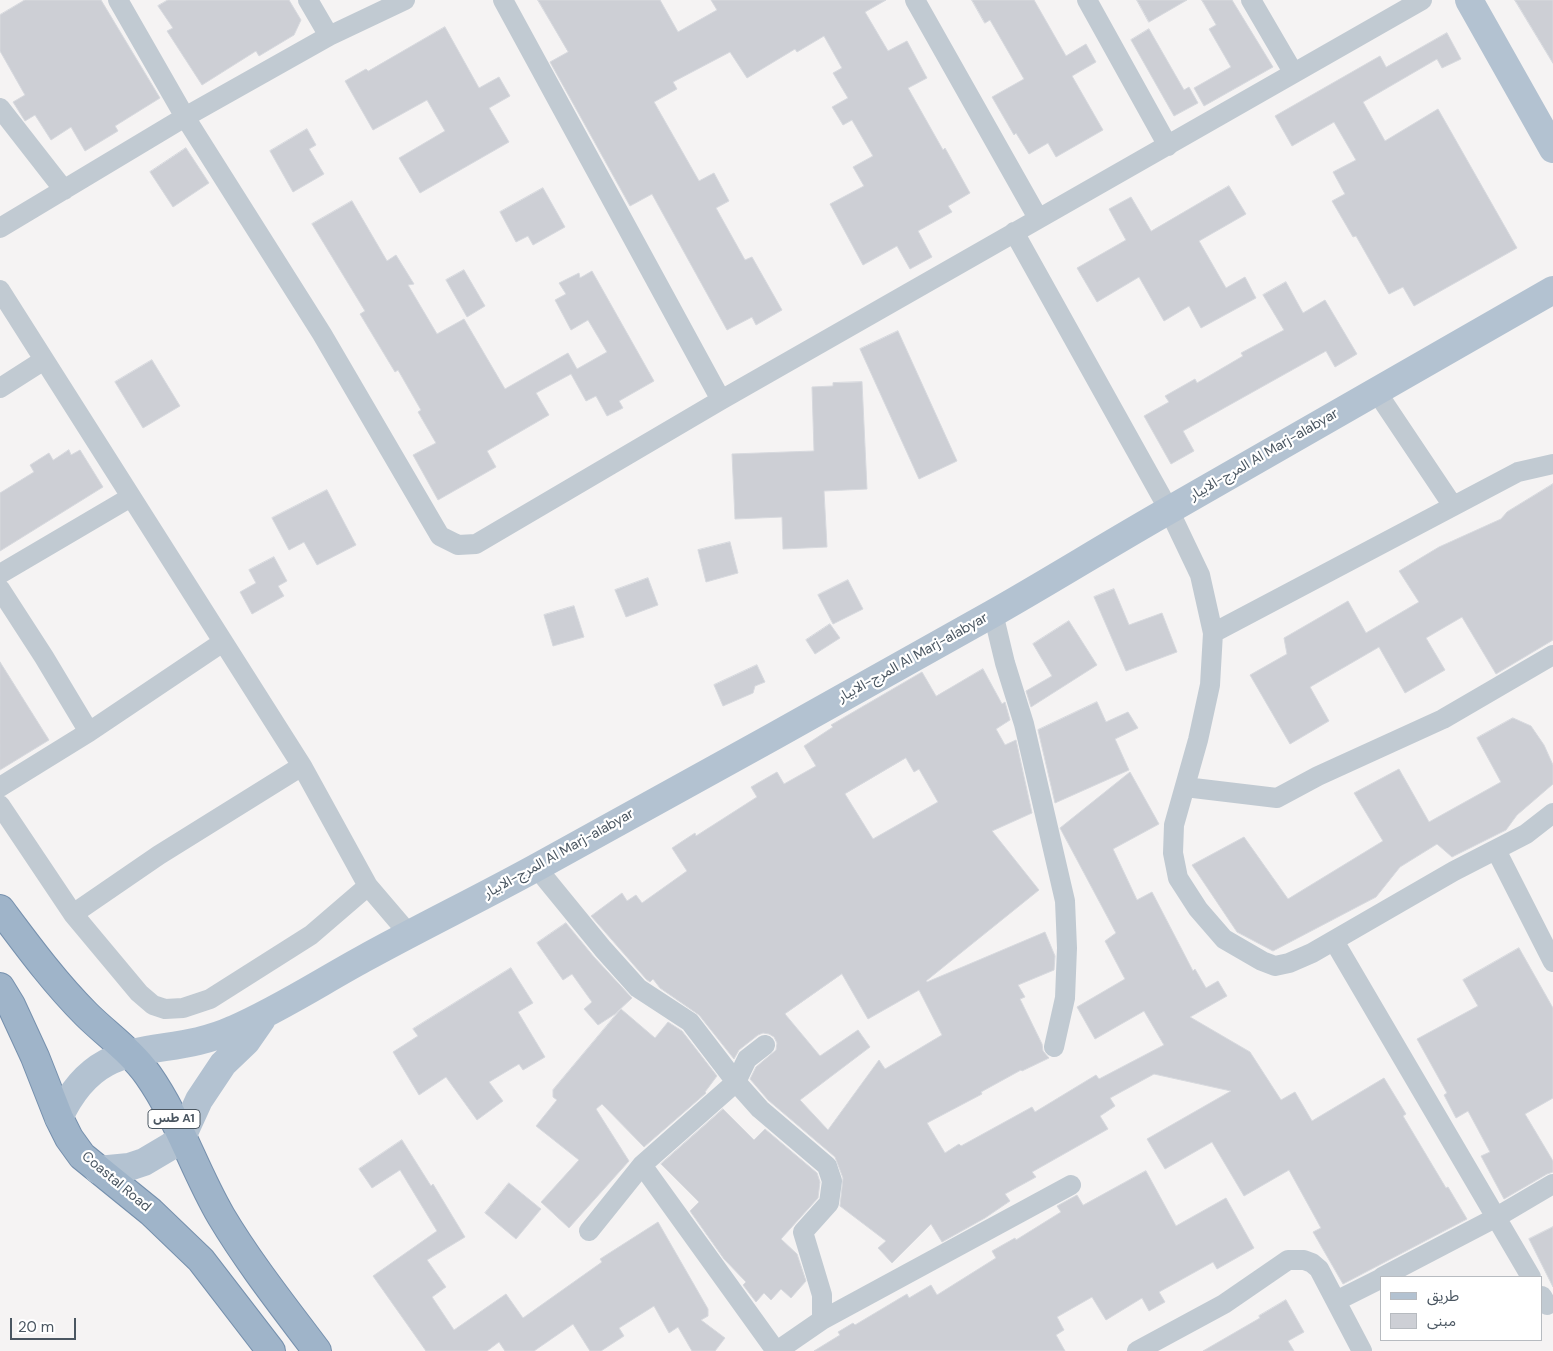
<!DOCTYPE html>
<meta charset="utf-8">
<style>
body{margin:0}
#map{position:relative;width:1553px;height:1351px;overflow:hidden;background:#f5f3f3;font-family:"DM Sans","Noto Sans Arabic",sans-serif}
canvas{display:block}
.legend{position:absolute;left:1380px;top:1276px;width:162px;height:65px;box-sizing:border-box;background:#fff;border:1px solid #b7bbc0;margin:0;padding:6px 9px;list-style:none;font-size:15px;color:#4a5661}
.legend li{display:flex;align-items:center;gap:10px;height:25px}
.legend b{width:25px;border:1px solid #b7bbc0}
.scale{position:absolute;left:10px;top:1318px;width:66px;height:22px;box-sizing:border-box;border:2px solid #4a5661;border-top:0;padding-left:6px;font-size:15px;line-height:18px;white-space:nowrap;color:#4a5661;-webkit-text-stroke:4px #fff;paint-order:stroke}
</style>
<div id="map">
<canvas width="1553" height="1351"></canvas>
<ul class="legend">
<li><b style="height:6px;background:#b3c2d1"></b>طريق</li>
<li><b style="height:14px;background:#cdcfd5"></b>مبنى</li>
</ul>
<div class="scale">20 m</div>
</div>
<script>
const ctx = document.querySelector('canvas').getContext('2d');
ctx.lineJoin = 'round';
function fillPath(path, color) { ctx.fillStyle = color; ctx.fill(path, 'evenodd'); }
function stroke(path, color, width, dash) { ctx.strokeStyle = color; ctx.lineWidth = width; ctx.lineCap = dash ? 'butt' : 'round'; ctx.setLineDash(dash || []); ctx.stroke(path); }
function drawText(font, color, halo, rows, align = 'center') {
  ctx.font = font + ' "DM Sans","Noto Sans Arabic",sans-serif'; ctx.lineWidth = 4.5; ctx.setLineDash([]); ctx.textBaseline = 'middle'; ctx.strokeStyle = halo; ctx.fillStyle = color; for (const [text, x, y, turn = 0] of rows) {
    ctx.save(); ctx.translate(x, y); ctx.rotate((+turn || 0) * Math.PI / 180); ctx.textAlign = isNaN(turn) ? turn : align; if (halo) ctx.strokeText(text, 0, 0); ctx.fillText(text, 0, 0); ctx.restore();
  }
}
const building = new Path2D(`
 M 25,0 L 101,0 L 160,98 L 115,126 L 118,131 L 85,151 L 71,127 L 51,140 L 35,115 L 25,121 L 13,102 L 25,95 L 0,51 L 0,15 Z
 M 168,0 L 289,0 L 301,20 L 294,35 L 259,56 L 256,51 L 202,85 L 167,31 L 173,28 L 158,6 Z
 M 538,0 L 660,0 L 678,32 L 717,10 L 711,0 L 886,0 L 865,12 L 888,51 L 907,41 L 927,78 L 908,88 L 943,150 L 945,148 L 970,193 L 948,206 L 952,212 L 918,231 L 932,257 L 910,269 L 897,246 L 863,265 L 830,204 L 864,186 L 853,167 L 873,156 L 852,120 L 843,125 L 832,107 L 848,98 L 833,73 L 842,68 L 824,36 L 797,52 L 795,49 L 747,78 L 730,52 L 673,82 L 677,89 L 654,102 L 699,181 L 714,173 L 729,201 L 716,208 L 745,260 L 752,257 L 782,310 L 756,325 L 752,317 L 727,330 L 652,194 L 630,206 L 550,62 L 568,52 Z
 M 972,0 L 1034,0 L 1066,56 L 1086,44 L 1096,62 L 1072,76 L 1103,130 L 1056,157 L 1048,143 L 1029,154 L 1016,133 L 1014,135 L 992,97 L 1024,79 L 990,20 L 985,23 Z
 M 1137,0 L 1187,0 L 1149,22 Z
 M 1202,0 L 1232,0 L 1273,67 L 1204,106 L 1194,88 L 1231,67 L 1209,29 L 1216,25 Z
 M 1515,0 L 1553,0 L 1553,63 Z
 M 445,27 L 479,88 L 499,77 L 510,96 L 489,108 L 509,142 L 420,193 L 399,158 L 445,131 L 427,100 L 373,130 L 345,81 L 366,69 L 368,71 Z
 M 1149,29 L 1184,90 L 1189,87 L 1198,103 L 1174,116 L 1131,40 Z
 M 1447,33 L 1461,59 L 1442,68 L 1437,59 L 1363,102 L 1385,141 L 1438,109 L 1517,248 L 1414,306 L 1403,287 L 1389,294 L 1356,236 L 1353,237 L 1332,201 L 1345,194 L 1333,172 L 1356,160 L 1334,122 L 1292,146 L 1275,116 L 1380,56 L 1386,67 Z
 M 307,129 L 316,145 L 309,149 L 324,174 L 293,192 L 270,151 Z
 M 186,148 L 209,183 L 173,207 L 150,172 Z
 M 1229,186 L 1246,214 L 1199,241 L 1226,288 L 1245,277 L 1256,298 L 1201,328 L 1189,306 L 1164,321 L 1139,277 L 1097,302 L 1077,268 L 1126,240 L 1109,209 L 1131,197 L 1151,231 Z
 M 543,188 L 565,227 L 533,245 L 528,236 L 516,242 L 500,212 Z
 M 352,201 L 387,261 L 396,255 L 414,284 L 408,285 L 437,334 L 464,319 L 505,389 L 568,353 L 577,369 L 607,352 L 588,320 L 571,330 L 555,300 L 566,294 L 559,283 L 579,273 L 580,278 L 592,271 L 654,381 L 619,401 L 623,408 L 607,416 L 596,396 L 586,401 L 571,374 L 536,393 L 549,415 L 487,451 L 496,467 L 438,500 L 413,455 L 436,443 L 418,412 L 421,410 L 398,370 L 395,372 L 360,314 L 365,311 L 312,224 Z
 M 464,270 L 485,306 L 467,317 L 446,280 Z
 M 1286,282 L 1303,313 L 1325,300 L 1357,354 L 1335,367 L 1326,351 L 1183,431 L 1194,451 L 1171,464 L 1144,416 L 1169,402 L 1165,396 L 1195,379 L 1197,383 L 1243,356 L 1241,353 L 1284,330 L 1263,295 Z
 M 898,331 L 957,461 L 919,479 L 860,349 Z
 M 152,360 L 180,406 L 143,428 L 115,382 Z
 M 862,382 L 867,489 L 824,491 L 827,547 L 783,549 L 782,517 L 735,519 L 732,454 L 814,451 L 812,387 L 833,386 L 833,383 Z
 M 69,450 L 71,455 L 80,450 L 103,487 L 0,551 L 0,493 L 34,472 L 30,465 L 49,453 L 53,460 Z
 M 1553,484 L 1553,640 L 1496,674 L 1462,617 L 1426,638 L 1445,670 L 1405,693 L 1379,647 L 1310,687 L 1329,721 L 1290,744 L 1250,675 L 1287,654 L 1284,638 L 1348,601 L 1366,633 L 1419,602 L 1399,571 L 1439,547 L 1501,519 L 1507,512 Z
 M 327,490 L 356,545 L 317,565 L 304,542 L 289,550 L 272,518 Z
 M 730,542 L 738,573 L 706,582 L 698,550 Z
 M 274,557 L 287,581 L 278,586 L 284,596 L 252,614 L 240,592 L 256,583 L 249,570 Z
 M 648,578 L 658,605 L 626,617 L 615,590 Z
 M 848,580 L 863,609 L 833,624 L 818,595 Z
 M 1114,589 L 1129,625 L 1162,613 L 1177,652 L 1126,671 L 1094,597 Z
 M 574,606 L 584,637 L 553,646 L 544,615 Z
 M 1069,621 L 1097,665 L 1031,707 L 1026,691 L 1052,676 L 1033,644 Z
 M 830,624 L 840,638 L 815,654 L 806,640 Z
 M 0,662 L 49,740 L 0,770 Z
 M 757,665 L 765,682 L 755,686 L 753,693 L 723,706 L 714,685 Z
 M 983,669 L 1002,704 L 1005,702 L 1010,720 L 996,729 L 1005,745 L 1016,740 L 1032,813 L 992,831 L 1039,890 L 926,981 L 927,982 L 1045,932 L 1055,956 L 1054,970 L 1018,985 L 1025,997 L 1020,999 L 1042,1044 L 1043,1051 L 1049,1058 L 1022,1071 L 1021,1070 L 981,1092 L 982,1094 L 927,1123 L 945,1153 L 959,1144 L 961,1146 L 1032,1107 L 1035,1112 L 1096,1075 L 1099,1079 L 1164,1045 L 1144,1011 L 1095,1039 L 1077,1007 L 1125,979 L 1105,941 L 1116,933 L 1060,828 L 1130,772 L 1159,824 L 1113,849 L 1137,900 L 1152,892 L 1193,971 L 1195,969 L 1206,988 L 1218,981 L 1227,996 L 1190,1017 L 1250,1052 L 1281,1100 L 1295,1092 L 1312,1121 L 1384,1078 L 1406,1114 L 1403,1116 L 1446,1188 L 1448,1187 L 1467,1219 L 1343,1284 L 1313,1232 L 1321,1228 L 1289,1170 L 1244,1196 L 1212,1142 L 1165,1169 L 1147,1139 L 1231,1091 L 1154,1074 L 1110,1098 L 1115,1106 L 1100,1116 L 1108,1129 L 1032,1172 L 1036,1177 L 1005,1194 L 1010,1201 L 985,1218 L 942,1242 L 931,1224 L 892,1263 L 878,1248 L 886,1241 L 840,1206 L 843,1178 L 835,1157 L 768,1100 L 750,1079 L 756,1067 L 776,1050 L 777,1043 L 774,1037 L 769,1034 L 763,1033 L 758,1035 L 739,1050 L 734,1059 L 699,1015 L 660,988 L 653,979 L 650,982 L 646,979 L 591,916 L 622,893 L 627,901 L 636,895 L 642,903 L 687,871 L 672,848 L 695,833 L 696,836 L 757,797 L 751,787 L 777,772 L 784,784 L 816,766 L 804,746 L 833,727 L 831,725 L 922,672 L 936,696 ZM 906,758 L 914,772 L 919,769 L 938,802 L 873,839 L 845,794 ZM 842,974 L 868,1019 L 919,990 L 942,1035 L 885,1069 L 879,1060 L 828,1130 L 800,1100 L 870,1047 L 858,1030 L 820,1056 L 785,1014 Z
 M 1097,702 L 1106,722 L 1128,712 L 1138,728 L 1115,739 L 1129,770 L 1055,803 L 1038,730 Z
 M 1513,718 L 1531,726 L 1544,745 L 1553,765 L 1553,784 L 1517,815 L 1506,830 L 1452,857 L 1437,844 L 1400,867 L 1376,897 L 1273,951 L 1237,932 L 1192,865 L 1244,837 L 1288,899 L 1383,841 L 1354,793 L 1399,769 L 1429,822 L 1501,782 L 1477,738 Z
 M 566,923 L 594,957 L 632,998 L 615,1014 L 598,1025 L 584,1009 L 592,1002 L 572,974 L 563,980 L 537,943 Z
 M 1519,948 L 1553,1008 L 1553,1098 L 1525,1114 L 1553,1161 L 1553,1172 L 1547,1174 L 1504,1199 L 1481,1156 L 1490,1152 L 1468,1111 L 1456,1118 L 1444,1095 L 1447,1093 L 1417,1039 L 1478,1006 L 1463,980 Z
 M 511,968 L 533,1003 L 518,1012 L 545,1057 L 523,1070 L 519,1064 L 489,1082 L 503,1101 L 477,1120 L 446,1077 L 419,1095 L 393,1052 L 418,1036 L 413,1029 Z
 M 621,1009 L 655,1038 L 668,1022 L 682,1031 L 717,1076 L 705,1092 L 706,1093 L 644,1147 L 602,1104 L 596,1109 L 629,1161 L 569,1228 L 541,1202 L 579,1160 L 536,1126 L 557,1100 L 553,1097 L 553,1090 Z
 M 723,1109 L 754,1140 L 765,1129 L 817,1173 L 820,1182 L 818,1198 L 781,1239 L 797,1254 L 806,1281 L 791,1298 L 781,1289 L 771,1300 L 764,1293 L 756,1302 L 743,1285 L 746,1282 L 724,1259 L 690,1211 L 699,1202 L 661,1164 Z
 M 402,1140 L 431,1186 L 433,1184 L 465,1237 L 427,1260 L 446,1287 L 432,1297 L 454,1330 L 506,1294 L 523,1318 L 602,1262 L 600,1259 L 658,1222 L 708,1309 L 708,1316 L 701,1320 L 725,1338 L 715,1351 L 692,1351 L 678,1327 L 669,1333 L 654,1306 L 619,1328 L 624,1336 L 601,1351 L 590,1351 L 573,1324 L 534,1351 L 505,1351 L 499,1342 L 487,1351 L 426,1351 L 373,1276 L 437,1231 L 400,1170 L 372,1188 L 359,1169 Z
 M 1146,1171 L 1176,1226 L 1226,1198 L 1254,1248 L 1217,1269 L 1213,1262 L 1159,1292 L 1165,1302 L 1149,1311 L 1142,1298 L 1106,1320 L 1092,1297 L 1057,1317 L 1064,1330 L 1056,1335 L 1065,1351 L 814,1351 L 840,1335 L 838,1332 L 853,1323 L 855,1325 L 907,1294 L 909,1298 L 931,1285 L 937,1295 L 996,1258 L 992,1251 L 1015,1238 L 1016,1240 L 1061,1212 L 1057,1206 L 1077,1195 L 1083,1205 Z
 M 509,1183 L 541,1209 L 516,1239 L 485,1213 Z
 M 1553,1227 L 1553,1287 L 1529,1239 Z
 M 1286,1300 L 1304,1332 L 1288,1341 L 1294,1351 L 1203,1351 L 1260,1318 L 1259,1316 Z`);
const minor = new Path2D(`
 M 118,0 L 185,117 L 322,334 L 440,536 L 458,545 L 476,544 L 721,400 L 1422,0
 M 308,0 L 329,36
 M 503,0 L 721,400
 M 915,0 L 1038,218
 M 1087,0 L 1168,146
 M 1251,0 L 1293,72
 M 0,108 L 64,190
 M 0,228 L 185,117 L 329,36 L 405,0
 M 1014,232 L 1169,510 L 1200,575 L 1213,633 L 1210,685 L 1198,740 L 1174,825 L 1173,853 L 1178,878 L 1198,909 L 1224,939 L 1262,961 L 1275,966 L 1289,963 L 1312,953 L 1454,871 L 1526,834 L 1553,813
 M 0,290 L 302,766 L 368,886 L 409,934
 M 0,388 L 44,360
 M 1376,391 L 1453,506
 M 0,574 L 131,497
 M 0,589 L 44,657 L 89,732
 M 993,613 L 1005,663 L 1024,724 L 1065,901 L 1067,948 L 1065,998 L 1054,1047
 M 1213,633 L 1518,472 L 1553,464
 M 0,787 L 89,732 L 223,642
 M 1185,787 L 1277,798 L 1318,776 L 1443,719 L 1553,655
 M 0,805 L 73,914 L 139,993 L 153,1005 L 165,1009 L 183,1008 L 210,999 L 311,935 L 368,886
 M 1496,850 L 1553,962
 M 536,867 L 603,949 L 638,988 L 690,1022 L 736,1082 L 760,1109 L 827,1166 L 832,1181 L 829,1203 L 803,1232 L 822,1295 L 822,1320
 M 73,914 L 159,855 L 302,766
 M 1334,941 L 1531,1277
 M 642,1165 L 776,1351
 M 589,1231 L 642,1165 L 736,1082 L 747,1059 L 765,1045
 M 1382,1277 L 1495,1218 L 1553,1184
 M 1542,1296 L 1547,1305
 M 1336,1301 L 1382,1278
 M 777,1351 L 822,1320 L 1071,1185
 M 1137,1351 L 1224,1304 L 1288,1260 L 1304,1260 L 1312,1263 L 1319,1269 L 1362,1351`);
const primary = new Path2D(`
 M 1469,0 L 1553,149
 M 59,1118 C 100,1029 162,1062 234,1029 C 278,1010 321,982 363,959 C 421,927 481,898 539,866 C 690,783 842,699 992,614 C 1052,580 1111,543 1171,509 C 1298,435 1426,363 1553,290
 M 98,1170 L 129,1167 L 144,1162 L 171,1146 L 183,1135 L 199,1100 L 223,1064 L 246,1042 L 262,1019`);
const trunk = new Path2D(`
 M 0,909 C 27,945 54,982 86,1014 C 106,1034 131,1051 148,1075 C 179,1119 194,1170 221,1216 C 249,1263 284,1307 317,1351
 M 0,987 L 11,1005 L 35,1057 L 59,1118 L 69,1138 L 82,1156 L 151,1212 L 201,1260 L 271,1351`);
const shields = [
 [174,1119,52]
];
const shieldNames = [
 ["طس A1",174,1119]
];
const streetNames = [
 ["المرج-الابيار Al Marj-alabyar",1264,455,-30],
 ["المرج-الابيار Al Marj-alabyar",913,658,-29],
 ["المرج-الابيار Al Marj-alabyar",559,854,-29],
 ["Coastal Road",116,1182,40]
];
fillPath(building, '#cdcfd5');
stroke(building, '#d7d9de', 1);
stroke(trunk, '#7690ad', 30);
stroke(minor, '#c1cad2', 20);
stroke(primary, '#b3c2d1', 28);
stroke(trunk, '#9fb4c9', 28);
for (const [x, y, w] of shields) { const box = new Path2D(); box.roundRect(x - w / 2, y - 9.5, w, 19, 4); ctx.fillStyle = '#fff'; ctx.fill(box); stroke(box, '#4a5661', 1); }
drawText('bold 12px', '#4a5661', null, shieldNames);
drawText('14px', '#4a5661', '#fff', streetNames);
</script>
